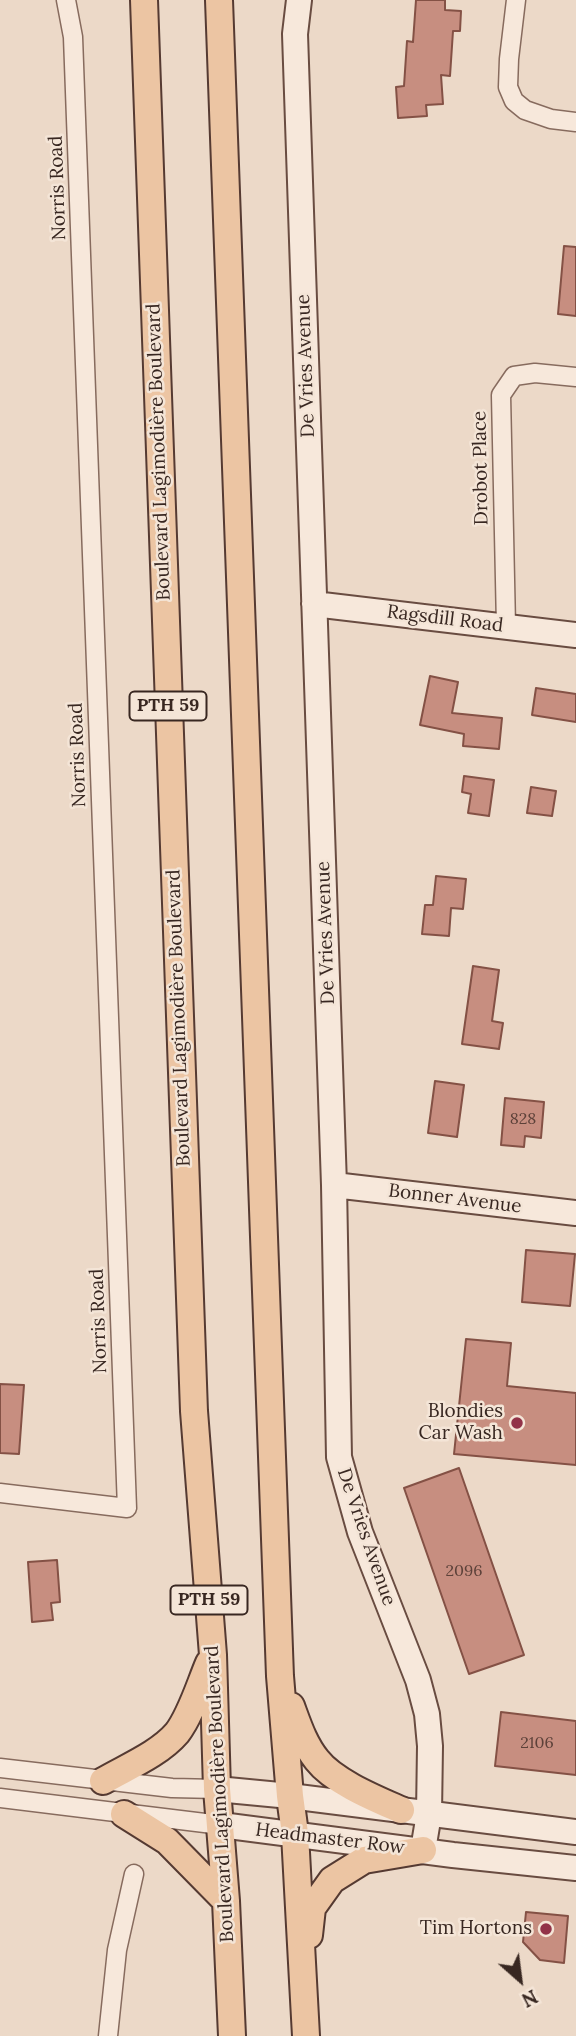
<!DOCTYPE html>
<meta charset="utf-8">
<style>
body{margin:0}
#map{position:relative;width:576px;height:2036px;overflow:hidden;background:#ecd9c8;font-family:Lora,serif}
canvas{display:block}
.north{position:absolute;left:485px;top:1945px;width:70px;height:70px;-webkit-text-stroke:5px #f4e5d7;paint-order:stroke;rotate:152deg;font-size:19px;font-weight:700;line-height:28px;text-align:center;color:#382721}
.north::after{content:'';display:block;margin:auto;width:24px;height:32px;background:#382721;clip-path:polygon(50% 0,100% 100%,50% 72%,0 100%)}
</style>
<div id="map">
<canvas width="576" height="2036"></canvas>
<div class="north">N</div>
</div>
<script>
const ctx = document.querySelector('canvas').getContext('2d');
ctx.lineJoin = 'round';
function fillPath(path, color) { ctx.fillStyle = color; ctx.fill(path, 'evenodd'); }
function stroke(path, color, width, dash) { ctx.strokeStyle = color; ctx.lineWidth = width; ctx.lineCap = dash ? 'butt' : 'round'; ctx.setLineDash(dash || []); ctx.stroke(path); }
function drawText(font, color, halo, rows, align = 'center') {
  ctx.font = font + ' Lora,serif'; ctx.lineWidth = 5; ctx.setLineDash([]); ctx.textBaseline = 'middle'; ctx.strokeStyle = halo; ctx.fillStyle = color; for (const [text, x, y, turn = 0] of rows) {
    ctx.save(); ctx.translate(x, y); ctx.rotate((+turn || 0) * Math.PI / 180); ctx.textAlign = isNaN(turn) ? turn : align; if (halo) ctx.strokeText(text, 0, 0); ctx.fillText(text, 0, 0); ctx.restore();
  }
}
const building = new Path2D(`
 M 416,0 L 445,0 L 445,10 L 461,11 L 460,31 L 453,31 L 450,76 L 441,75 L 443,104 L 426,105 L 427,116 L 398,118 L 396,87 L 404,86 L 407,41 L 413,42 Z
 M 564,246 L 576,247 L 576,316 L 558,314 Z
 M 430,676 L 458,682 L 452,713 L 502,718 L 499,749 L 463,746 L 464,734 L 420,725 Z
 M 536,688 L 576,694 L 576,722 L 532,715 Z
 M 464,776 L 494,780 L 489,816 L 468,813 L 471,794 L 462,792 Z
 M 531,787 L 556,791 L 552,816 L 527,813 Z
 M 436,876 L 466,879 L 463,909 L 451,908 L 449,936 L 422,934 L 425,905 L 433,905 Z
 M 473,966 L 499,970 L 492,1021 L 503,1023 L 499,1049 L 462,1044 Z
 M 435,1081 L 464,1085 L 457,1137 L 428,1133 Z
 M 505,1098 L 544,1102 L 541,1138 L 525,1136 L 524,1147 L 501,1145 Z
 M 526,1250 L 575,1254 L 570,1306 L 522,1302 Z
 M 466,1339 L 511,1343 L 507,1386 L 576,1393 L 576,1465 L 454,1454 Z
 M 0,1384 L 24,1385 L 19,1454 L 0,1453 Z
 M 459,1468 L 524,1655 L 469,1674 L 404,1488 Z
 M 57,1560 L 60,1602 L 51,1603 L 53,1620 L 32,1622 L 28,1562 Z
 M 501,1712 L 576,1721 L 576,1775 L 495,1766 Z
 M 526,1912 L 568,1916 L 564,1963 L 540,1960 L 523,1942 Z`);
const street = new Path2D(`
 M 516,0 L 509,59 L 508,87 L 514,101 L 525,110 L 551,119 L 576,122
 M 506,626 L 501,395 L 514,376 L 535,373 L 576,377
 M 0,1493 L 127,1508 L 73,37 L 66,0
 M 0,1768 L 172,1788 L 217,1789
 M 0,1798 L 221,1825
 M 108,2036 L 117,1950 L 134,1874`);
const secondary = new Path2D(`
 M 299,0 L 295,34 L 334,1185 L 339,1457 L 360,1532 L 418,1680 L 427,1714 L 430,1746 L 429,1814 L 423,1850
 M 314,604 L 576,635
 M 334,1185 L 576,1213
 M 217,1789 L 290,1796 L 576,1832
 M 221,1825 L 453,1855 L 576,1868`);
const primary = new Path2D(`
 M 144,0 L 194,1411 L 213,1655 L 217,1789 L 226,1901 L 232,2036
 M 219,0 L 280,1676 L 290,1796 L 295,1834 L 306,2036
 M 291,1706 C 298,1725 304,1744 317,1760 C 334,1782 376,1799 401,1810
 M 103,1781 C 127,1767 159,1754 177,1733 C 191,1715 200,1684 209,1663
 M 124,1814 L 167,1841 L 226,1901
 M 309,1935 L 312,1908 L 332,1880 L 364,1860 L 423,1850`);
const markers = [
 [517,1423,7,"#923248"],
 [546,1929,7,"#923248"]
];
const numberNames = [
 ["828",523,1119],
 ["2096",464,1571],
 ["2106",537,1743]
];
const shields = [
 [168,706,77],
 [209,1600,77]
];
const shieldNames = [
 ["PTH 59",168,706],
 ["PTH 59",209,1600]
];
const streetNames = [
 ["Norris Road",58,188,-92],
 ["De Vries Avenue",306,366,-92],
 ["Boulevard Lagimodière Boulevard",159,452,-92],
 ["Drobot Place",481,468,-91],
 ["Ragsdill Road",445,619,7],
 ["Norris Road",78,755,-92],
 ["De Vries Avenue",326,933,-92],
 ["Boulevard Lagimodière Boulevard",179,1018,-92],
 ["Bonner Avenue",455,1199,7],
 ["Norris Road",99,1321,-92],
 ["De Vries Avenue",366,1537,71],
 ["Boulevard Lagimodière Boulevard",220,1794,-93],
 ["Headmaster Row",330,1839,7]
];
const poiNames = [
 ["Blondies",503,1412],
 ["Car Wash",503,1434],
 ["Tim Hortons",532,1929]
];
fillPath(building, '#c78e80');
stroke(building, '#845145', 2);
stroke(street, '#876b5e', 21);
stroke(secondary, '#694c41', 28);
stroke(primary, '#553a32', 30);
stroke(street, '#f7e8db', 18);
stroke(secondary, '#f7e8db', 24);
stroke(primary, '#ecc5a3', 26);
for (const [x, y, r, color] of markers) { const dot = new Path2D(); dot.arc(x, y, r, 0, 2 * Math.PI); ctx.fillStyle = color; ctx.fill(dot); stroke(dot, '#f4e5d7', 2.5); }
drawText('16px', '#5c4139', null, numberNames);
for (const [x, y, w] of shields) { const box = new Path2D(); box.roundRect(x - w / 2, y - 14.5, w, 29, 5); ctx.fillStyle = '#f4e5d7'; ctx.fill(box); stroke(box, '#382721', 2); }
drawText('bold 18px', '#382721', null, shieldNames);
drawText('19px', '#382721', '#f4e5d7', streetNames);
drawText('19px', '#382721', '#f4e5d7', poiNames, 'right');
</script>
